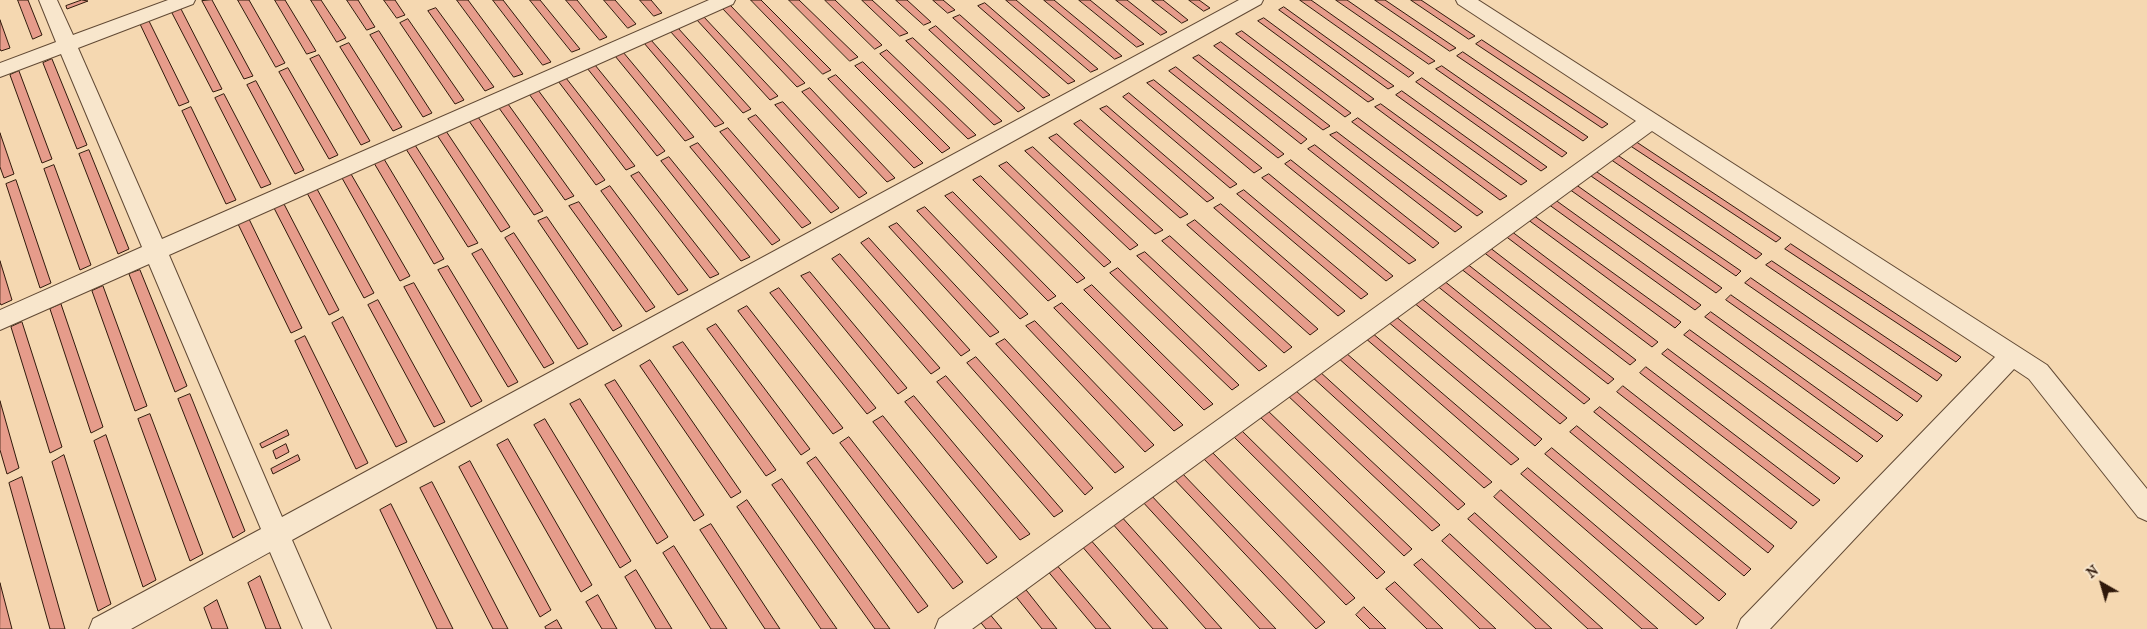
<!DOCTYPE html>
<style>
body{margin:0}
#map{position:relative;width:2147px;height:629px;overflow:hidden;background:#f5d8b1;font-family:"IM FELL French Canon",serif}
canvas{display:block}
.north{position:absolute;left:2077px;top:559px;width:50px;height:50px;-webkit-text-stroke:4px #f8e6cc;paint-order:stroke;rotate:322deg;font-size:14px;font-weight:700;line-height:20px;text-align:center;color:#30190b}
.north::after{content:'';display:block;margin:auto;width:18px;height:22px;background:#30190b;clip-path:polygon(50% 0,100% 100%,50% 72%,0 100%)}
</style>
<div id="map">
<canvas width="2147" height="629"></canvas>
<div class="north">N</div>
</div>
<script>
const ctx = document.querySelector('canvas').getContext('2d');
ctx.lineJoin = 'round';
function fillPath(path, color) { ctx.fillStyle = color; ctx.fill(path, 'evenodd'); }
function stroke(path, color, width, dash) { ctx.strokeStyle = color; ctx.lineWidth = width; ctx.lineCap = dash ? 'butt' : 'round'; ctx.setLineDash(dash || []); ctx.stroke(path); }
const building = new Path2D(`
 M 18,0 L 28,0 L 42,35 L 33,39 Z
 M 82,0 L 88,1 L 67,9 L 66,6 Z
 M 212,0 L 253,76 L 244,79 L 202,1 Z
 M 238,0 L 249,0 L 285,63 L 276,67 Z
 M 275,0 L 285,0 L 316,51 L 307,54 Z
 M 311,0 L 321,0 L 346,38 L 337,42 Z
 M 347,0 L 358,0 L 375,27 L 367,30 Z
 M 384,0 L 395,0 L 405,15 L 397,18 Z
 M 457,0 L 468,0 L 523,74 L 514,77 Z
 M 493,0 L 503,0 L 551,62 L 543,65 Z
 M 530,0 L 540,0 L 580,49 L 572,52 Z
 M 566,0 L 577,0 L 607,37 L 600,40 Z
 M 604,0 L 615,0 L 636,24 L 628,28 Z
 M 640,0 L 651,0 L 662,13 L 654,16 Z
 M 751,0 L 761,0 L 831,70 L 823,74 Z
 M 789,0 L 799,0 L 858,57 L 850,61 Z
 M 825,0 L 835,0 L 882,45 L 875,49 Z
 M 862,0 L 872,0 L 908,33 L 900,36 Z
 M 896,0 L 907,0 L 931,22 L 924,25 Z
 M 933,0 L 943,0 L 955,10 L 948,13 Z
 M 1006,0 L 1016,0 L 1098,69 L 1091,72 Z
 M 1044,0 L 1054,0 L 1122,56 L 1115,59 Z
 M 1079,0 L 1090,0 L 1144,44 L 1137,47 Z
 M 1116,0 L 1127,0 L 1167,32 L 1161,35 Z
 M 1152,0 L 1163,0 L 1188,20 L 1182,23 Z
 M 1189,0 L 1199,0 L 1210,8 L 1204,11 Z
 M 1300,0 L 1311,0 L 1414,73 L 1409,77 Z
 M 1336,0 L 1347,0 L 1435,61 L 1429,64 Z
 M 1375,0 L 1385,0 L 1456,48 L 1450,51 Z
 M 1411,0 L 1421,0 L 1475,36 L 1469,39 Z
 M 985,3 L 1075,81 L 1068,84 L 978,6 Z
 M 730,5 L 805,83 L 797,87 L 722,8 Z
 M 1284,7 L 1394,86 L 1388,89 L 1279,10 Z
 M 436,8 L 494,87 L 485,91 L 428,11 Z
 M 181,9 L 222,89 L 213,92 L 172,13 Z
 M 960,15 L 1050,95 L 1043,98 L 953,18 Z
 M 703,16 L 778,96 L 770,100 L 696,19 Z
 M 1264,18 L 1374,99 L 1368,102 L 1258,21 Z
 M 408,19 L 464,100 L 455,104 L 400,23 Z
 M 0,20 L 10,48 L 1,51 L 0,49 Z
 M 149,21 L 189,102 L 179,106 L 140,24 Z
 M 936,26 L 1025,108 L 1018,112 L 929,30 Z
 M 678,28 L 751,109 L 743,113 L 670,31 Z
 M 379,31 L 432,113 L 423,117 L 370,35 Z
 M 1242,31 L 1351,113 L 1345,117 L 1236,34 Z
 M 913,38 L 1002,121 L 994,125 L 906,41 Z
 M 651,40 L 724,123 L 715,127 L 644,43 Z
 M 1482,40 L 1608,124 L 1602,128 L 1476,44 Z
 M 1221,42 L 1330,126 L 1323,130 L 1214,46 Z
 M 349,43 L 402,127 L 393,131 L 340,47 Z
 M 887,50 L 976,135 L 968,139 L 880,54 Z
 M 623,52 L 694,137 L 685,141 L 615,56 Z
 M 1463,52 L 1588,137 L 1583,141 L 1457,56 Z
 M 319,55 L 370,141 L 361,145 L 310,59 Z
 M 1199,55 L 1307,139 L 1301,144 L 1193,58 Z
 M 52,59 L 87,145 L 77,149 L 43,63 Z
 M 863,62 L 950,148 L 942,153 L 855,66 Z
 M 595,65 L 665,151 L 657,156 L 587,68 Z
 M 1442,66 L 1567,153 L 1562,157 L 1436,69 Z
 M 1176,67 L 1284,154 L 1278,158 L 1169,71 Z
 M 288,68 L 338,155 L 329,159 L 279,72 Z
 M 19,71 L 52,159 L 42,163 L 10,75 Z
 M 836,75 L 923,163 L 914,168 L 828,79 Z
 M 566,78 L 635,166 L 626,170 L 558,81 Z
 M 1422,78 L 1547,167 L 1541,171 L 1416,82 Z
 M 1154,80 L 1262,168 L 1254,173 L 1147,83 Z
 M 256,81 L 304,170 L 295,174 L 247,85 Z
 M 810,88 L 895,178 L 887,182 L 802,92 Z
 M 538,90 L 605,180 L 596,185 L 529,94 Z
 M 1402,91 L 1527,181 L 1521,185 L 1396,95 Z
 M 1129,93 L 1237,184 L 1230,188 L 1123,97 Z
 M 224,94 L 271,184 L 261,188 L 215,98 Z
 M 783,102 L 867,193 L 859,198 L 775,105 Z
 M 508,104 L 574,196 L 565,200 L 499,108 Z
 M 1381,104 L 1507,196 L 1500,200 L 1375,107 Z
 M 1107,106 L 1214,198 L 1207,202 L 1100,109 Z
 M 191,107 L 236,200 L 226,204 L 182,111 Z
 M 756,115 L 839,208 L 831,213 L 748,119 Z
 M 478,117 L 543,211 L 534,215 L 469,121 Z
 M 1358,118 L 1483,212 L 1477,216 L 1352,122 Z
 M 1081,120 L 1188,214 L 1180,218 L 1074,124 Z
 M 728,128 L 811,223 L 802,228 L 720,132 Z
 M 446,131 L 510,227 L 501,232 L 437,135 Z
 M 1337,132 L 1462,227 L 1455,232 L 1330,135 Z
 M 0,133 L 14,174 L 4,178 L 0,167 Z
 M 1057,134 L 1163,230 L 1155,234 L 1049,138 Z
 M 1635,141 L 1781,238 L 1776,242 L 1629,145 Z
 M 698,143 L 780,240 L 772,245 L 690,147 Z
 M 415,145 L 478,243 L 468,247 L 406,149 Z
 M 1315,145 L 1439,243 L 1433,248 L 1308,149 Z
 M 1033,147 L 1138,245 L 1130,250 L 1025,151 Z
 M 89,150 L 129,249 L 118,254 L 79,154 Z
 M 1616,154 L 1762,254 L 1756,259 L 1610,159 Z
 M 669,157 L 750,257 L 741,261 L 661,161 Z
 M 384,159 L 444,259 L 434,264 L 374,163 Z
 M 1291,160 L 1416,260 L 1409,264 L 1285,164 Z
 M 1007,162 L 1111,262 L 1104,267 L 999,166 Z
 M 54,165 L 91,265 L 80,270 L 44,169 Z
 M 1594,170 L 1741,271 L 1736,276 L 1588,174 Z
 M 639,172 L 719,274 L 710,278 L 631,176 Z
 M 351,174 L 410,276 L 400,281 L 342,178 Z
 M 1269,174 L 1393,276 L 1386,281 L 1262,178 Z
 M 981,176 L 1085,278 L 1077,283 L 973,180 Z
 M 16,180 L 51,283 L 40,288 L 6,184 Z
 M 1575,184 L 1722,288 L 1716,293 L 1569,189 Z
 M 610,186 L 688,290 L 678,295 L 601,191 Z
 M 317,189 L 374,293 L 364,298 L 307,193 Z
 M 1244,190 L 1368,294 L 1361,299 L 1237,194 Z
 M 953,192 L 1056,296 L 1048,301 L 945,196 Z
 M 1554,199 L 1701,305 L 1695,310 L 1548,204 Z
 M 579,202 L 655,307 L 646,312 L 569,206 Z
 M 284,204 L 339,310 L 329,315 L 274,208 Z
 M 1221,204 L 1345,311 L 1338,316 L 1214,208 Z
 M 925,207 L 1028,314 L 1020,319 L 917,211 Z
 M 1533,215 L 1681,322 L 1675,328 L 1527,219 Z
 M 547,217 L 622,326 L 613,331 L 538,221 Z
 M 249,219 L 302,328 L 291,333 L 238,224 Z
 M 1195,220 L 1318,329 L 1310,335 L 1187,225 Z
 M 897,223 L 999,332 L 990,337 L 889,227 Z
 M 1511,231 L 1658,342 L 1652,347 L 1504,235 Z
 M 514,233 L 588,344 L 578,349 L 505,238 Z
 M 1170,236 L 1292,347 L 1284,353 L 1162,241 Z
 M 869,238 L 970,350 L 961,356 L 861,243 Z
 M 1791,244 L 1961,357 L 1956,362 L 1785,249 Z
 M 1489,247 L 1636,360 L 1630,365 L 1482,251 Z
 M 482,249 L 554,363 L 544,368 L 472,254 Z
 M 1145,252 L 1267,366 L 1259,371 L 1137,256 Z
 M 840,254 L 940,368 L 931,374 L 832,259 Z
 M 0,261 L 12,300 L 1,305 L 0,303 Z
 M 1772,261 L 1942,375 L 1937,381 L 1766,265 Z
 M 1466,263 L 1614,379 L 1608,384 L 1460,268 Z
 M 448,266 L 518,382 L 508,387 L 438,270 Z
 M 1118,268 L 1239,385 L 1232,390 L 1110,273 Z
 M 140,270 L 187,386 L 175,392 L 129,274 Z
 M 810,272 L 907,388 L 898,394 L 801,276 Z
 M 1751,278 L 1922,396 L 1917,402 L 1745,283 Z
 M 1443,280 L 1590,399 L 1584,404 L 1436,285 Z
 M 414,283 L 482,401 L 471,407 L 404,287 Z
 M 1092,285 L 1213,404 L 1204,410 L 1084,290 Z
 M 103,286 L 147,406 L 135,411 L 92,291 Z
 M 779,288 L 876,408 L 867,414 L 770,293 Z
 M 1731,295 L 1903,415 L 1897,421 L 1726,300 Z
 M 1420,297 L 1567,418 L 1560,424 L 1413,302 Z
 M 378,300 L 445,422 L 434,427 L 368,305 Z
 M 1062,303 L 1183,425 L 1174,431 L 1054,308 Z
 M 61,304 L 103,427 L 91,433 L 50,309 Z
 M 747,306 L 843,428 L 833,434 L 738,311 Z
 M 1711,312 L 1883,436 L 1877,442 L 1705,317 Z
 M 1394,315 L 1542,439 L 1535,446 L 1387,321 Z
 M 343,317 L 407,442 L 396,447 L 332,323 Z
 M 1035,321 L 1154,445 L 1145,452 L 1026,326 Z
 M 22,322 L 62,447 L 50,453 L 11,327 Z
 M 716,324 L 810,449 L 801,455 L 707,329 Z
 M 1690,330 L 1863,456 L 1857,462 L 1684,335 Z
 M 1371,332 L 1519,459 L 1511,465 L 1364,337 Z
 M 305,336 L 368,463 L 356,469 L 295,341 Z
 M 1005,339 L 1124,467 L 1115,473 L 996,344 Z
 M 683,342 L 776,470 L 766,476 L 673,347 Z
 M 1668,349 L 1840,478 L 1834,484 L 1662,354 Z
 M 1345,352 L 1492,482 L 1484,488 L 1337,357 Z
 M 976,357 L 1093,488 L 1085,495 L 967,363 Z
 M 650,360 L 741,492 L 731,498 L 640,366 Z
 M 1646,367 L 1820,500 L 1813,506 L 1640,373 Z
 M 1319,371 L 1465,504 L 1458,510 L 1311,376 Z
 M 946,376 L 1063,511 L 1054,517 L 937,382 Z
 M 615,380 L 704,515 L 694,521 L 605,385 Z
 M 1623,386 L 1797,522 L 1791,529 L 1617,392 Z
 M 1294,389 L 1440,525 L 1432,531 L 1286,394 Z
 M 190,394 L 245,531 L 233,538 L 178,399 Z
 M 914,396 L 1030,534 L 1020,540 L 905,402 Z
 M 580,399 L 668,537 L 657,544 L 570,404 Z
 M 0,401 L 19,468 L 7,474 L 0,450 Z
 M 1600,407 L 1774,546 L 1768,553 L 1594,412 Z
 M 1266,409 L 1412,549 L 1404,556 L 1258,415 Z
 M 150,414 L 203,554 L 190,561 L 138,419 Z
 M 883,416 L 997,557 L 987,564 L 873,422 Z
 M 545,419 L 631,561 L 620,568 L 534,425 Z
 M 1577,426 L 1751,569 L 1744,576 L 1570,432 Z
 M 1239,428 L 1385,572 L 1377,579 L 1231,434 Z
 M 287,430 L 289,435 L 262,448 L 260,444 Z
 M 106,435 L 156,580 L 143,587 L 94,441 Z
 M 849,437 L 963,582 L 953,589 L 840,443 Z
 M 508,439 L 592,585 L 581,592 L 497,445 Z
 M 286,444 L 289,452 L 276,459 L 273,451 Z
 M 1552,448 L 1726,594 L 1719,601 L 1545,454 Z
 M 1210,450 L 1355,598 L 1346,605 L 1201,456 Z
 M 64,455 L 111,604 L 98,611 L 52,462 Z
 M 298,455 L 300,460 L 273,474 L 271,469 Z
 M 816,457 L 928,606 L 918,613 L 807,463 Z
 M 470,461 L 551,610 L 540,617 L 459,467 Z
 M 1528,468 L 1704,618 L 1696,625 L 1521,474 Z
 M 1180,471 L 1325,622 L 1316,629 L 1172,477 Z
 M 22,477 L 65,629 L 50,629 L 9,483 Z
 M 782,479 L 890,629 L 875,629 L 772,485 Z
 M 432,482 L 508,629 L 493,629 L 420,488 Z
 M 1501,490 L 1658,629 L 1642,629 L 1494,497 Z
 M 1150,494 L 1276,629 L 1260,629 L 1141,500 Z
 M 747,500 L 837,629 L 821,629 L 737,507 Z
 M 391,504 L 453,629 L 437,629 L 380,510 Z
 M 1475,513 L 1603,629 L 1588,629 L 1468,519 Z
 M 1120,515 L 1222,629 L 1206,629 L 1111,522 Z
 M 711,524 L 780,629 L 765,629 L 700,530 Z
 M 1450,534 L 1552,629 L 1536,629 L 1442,541 Z
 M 1089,538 L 1168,629 L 1153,629 L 1080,544 Z
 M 674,546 L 727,629 L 711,629 L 663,553 Z
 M 1422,559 L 1496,629 L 1480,629 L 1414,565 Z
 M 1055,563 L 1111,629 L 1096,629 L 1046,569 Z
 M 636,570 L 672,629 L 656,629 L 625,577 Z
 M 260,576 L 281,629 L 266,629 L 248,583 Z
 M 1395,582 L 1443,629 L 1427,629 L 1386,589 Z
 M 0,583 L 12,629 L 0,629 Z
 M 1023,586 L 1057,629 L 1042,629 L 1013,593 Z
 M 598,595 L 617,629 L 602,629 L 586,602 Z
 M 217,600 L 228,629 L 212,629 L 204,608 Z
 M 1364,607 L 1386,629 L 1370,629 L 1356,615 Z
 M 988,612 L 1002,629 L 986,629 L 978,619 Z
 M 557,620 L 562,629 L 546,629 L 545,627 Z`);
const lane = new Path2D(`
 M 39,0 L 57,0 L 73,35 L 168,0 L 195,0 L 193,4 L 78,48 L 162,239 L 709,0 L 735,0 L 733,4 L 169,255 L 282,517 L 1239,0 L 1263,0 L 1261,4 L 292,540 L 331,629 L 303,629 L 270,552 L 131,629 L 89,629 L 93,619 L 261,529 L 149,264 L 0,330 L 0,310 L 142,247 L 61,54 L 0,77 L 0,63 L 56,42 Z
 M 1456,0 L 1478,0 L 2047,365 L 2147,489 L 2147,521 L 2138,517 L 2029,379 L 2014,369 L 1770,629 L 1737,629 L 1741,619 L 1995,357 L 1652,131 L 972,629 L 935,629 L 939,619 L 1636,121 L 1458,4 Z`);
fillPath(building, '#e69c8b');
stroke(building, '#30190b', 1);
stroke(lane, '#614934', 2);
fillPath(lane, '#f8e6cc');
</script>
